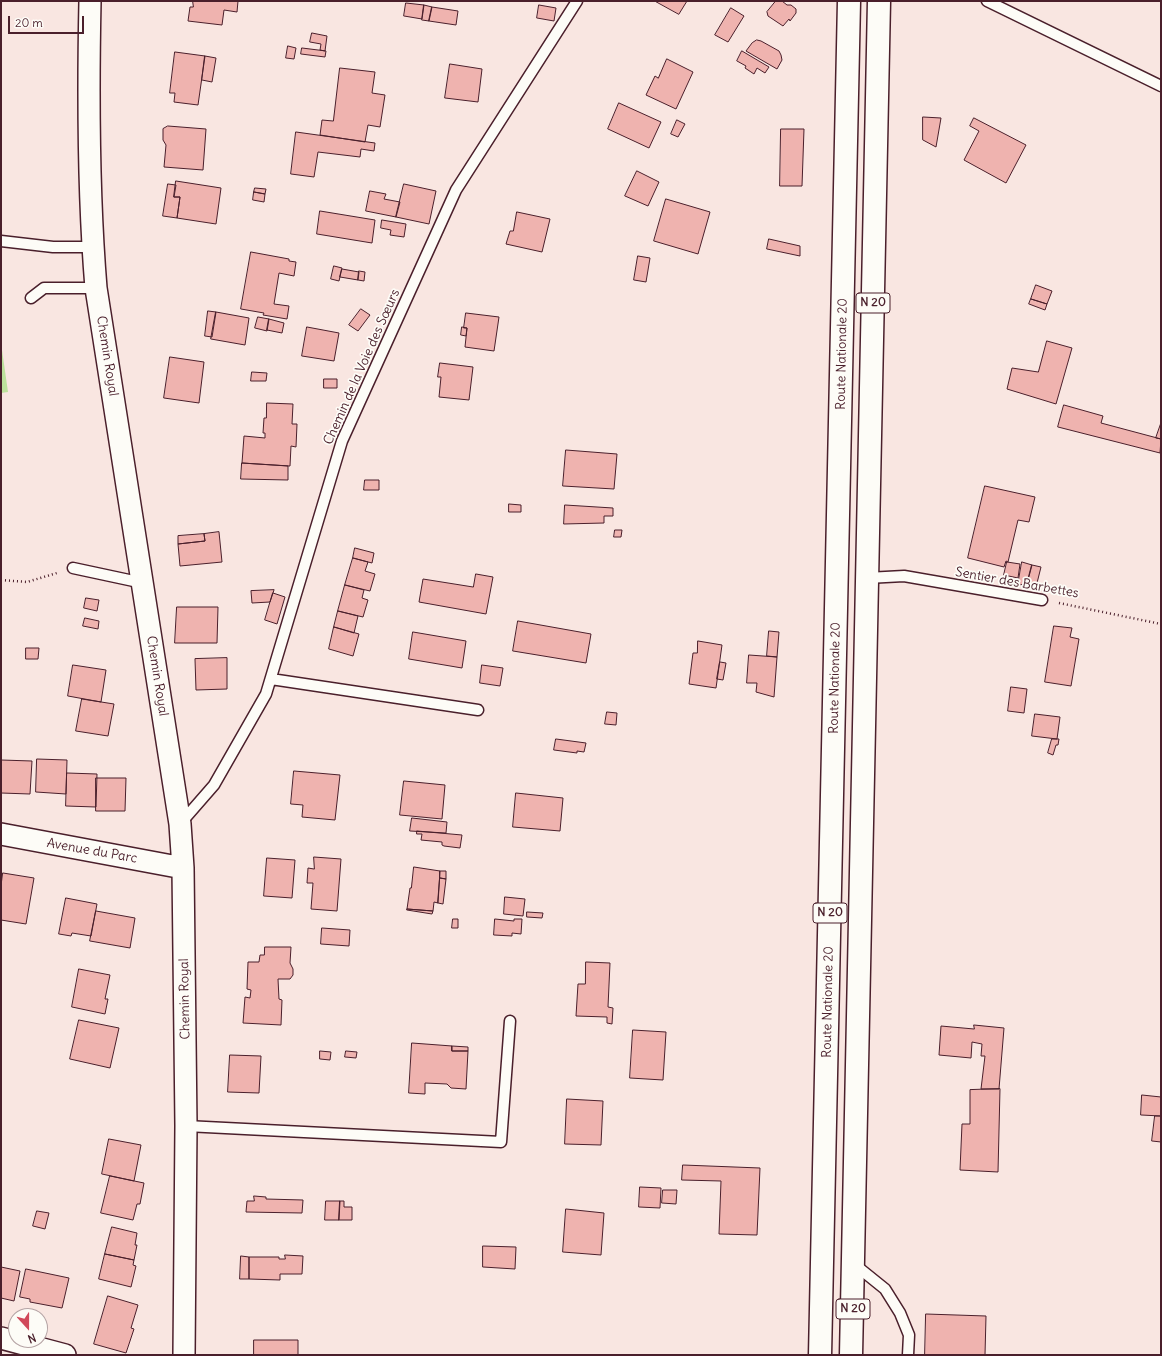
<!DOCTYPE html>
<meta charset="utf-8">
<style>
body{margin:0}
#map{position:relative;width:1162px;height:1356px;overflow:hidden;background:#f9e6e1;font-family:Delius,sans-serif}
canvas{display:block}
.frame{position:absolute;inset:0;border:2px solid #4a1f2b;pointer-events:none}
.north{position:absolute;left:8px;top:1308px;width:40px;height:40px;box-sizing:border-box;background:#fdfcf7;border:1px solid #b5a4a5;border-radius:50%;rotate:159deg;font-size:11px;font-weight:700;line-height:16px;text-align:center;color:#4a1f2b}
.north::after{content:'';display:block;margin:auto;width:14px;height:18px;background:#d1495b;clip-path:polygon(50% 0,100% 100%,50% 72%,0 100%)}
.scale{position:absolute;left:8px;top:16px;width:76px;height:18px;box-sizing:border-box;border:2px solid #4a1f2b;border-top:0;padding-left:5px;font-size:12px;line-height:14px;white-space:nowrap;color:#4a1f2b;-webkit-text-stroke:3px #fdfcf7;paint-order:stroke}
</style>
<div id="map">
<canvas width="1162" height="1356"></canvas>
<div class="frame"></div>
<div class="north">N</div>
<div class="scale">20 m</div>
</div>
<script>
const ctx = document.querySelector('canvas').getContext('2d');
ctx.lineJoin = 'round';
function fillPath(path, color) { ctx.fillStyle = color; ctx.fill(path, 'evenodd'); }
function stroke(path, color, width, dash) { ctx.strokeStyle = color; ctx.lineWidth = width; ctx.lineCap = dash ? 'butt' : 'round'; ctx.setLineDash(dash || []); ctx.stroke(path); }
function drawText(font, color, halo, rows, align = 'center') {
  ctx.font = font + ' Delius,sans-serif'; ctx.lineWidth = 3.5; ctx.setLineDash([]); ctx.textBaseline = 'middle'; ctx.strokeStyle = halo; ctx.fillStyle = color; for (const [text, x, y, turn = 0] of rows) {
    ctx.save(); ctx.translate(x, y); ctx.rotate((+turn || 0) * Math.PI / 180); ctx.textAlign = isNaN(turn) ? turn : align; if (halo) ctx.strokeText(text, 0, 0); ctx.fillText(text, 0, 0); ctx.restore();
  }
}
const green = new Path2D(`
 M 1,343 L 8,392 L 1,393 Z`);
const building = new Path2D(`
 M 193,1 L 238,1 L 237,12 L 224,10 L 222,25 L 188,21 L 190,7 L 193,7 Z
 M 655,1 L 687,1 L 679,14 Z
 M 776,1 L 782,1 L 787,5 L 791,5 L 796,9 L 796,13 L 790,21 L 789,19 L 783,26 L 768,16 L 767,12 Z
 M 406,3 L 424,5 L 422,19 L 404,16 Z
 M 424,5 L 432,7 L 429,21 L 422,20 Z
 M 539,5 L 556,8 L 554,21 L 537,18 Z
 M 432,7 L 458,11 L 456,25 L 429,21 Z
 M 731,8 L 744,16 L 728,42 L 715,35 Z
 M 312,33 L 327,36 L 325,51 L 320,50 L 321,44 L 310,42 Z
 M 757,40 L 761,41 L 779,51 L 781,55 L 782,60 L 777,69 L 746,51 L 752,43 Z
 M 288,46 L 296,48 L 294,59 L 286,58 Z
 M 302,48 L 326,51 L 325,57 L 301,54 Z
 M 742,51 L 769,67 L 765,73 L 757,68 L 754,74 L 745,68 L 746,66 L 737,61 Z
 M 175,52 L 205,56 L 198,105 L 174,102 L 175,93 L 170,93 Z
 M 205,56 L 216,58 L 212,82 L 202,80 Z
 M 667,59 L 693,72 L 676,109 L 646,95 L 655,76 L 658,78 Z
 M 450,64 L 482,69 L 478,102 L 445,98 Z
 M 340,68 L 375,72 L 372,93 L 385,95 L 380,127 L 368,125 L 365,142 L 320,135 L 322,120 L 333,121 Z
 M 619,103 L 661,122 L 649,148 L 608,129 Z
 M 923,117 L 941,118 L 936,147 L 923,140 Z
 M 974,118 L 1026,145 L 1006,183 L 964,160 L 979,131 L 970,126 Z
 M 677,120 L 685,124 L 678,137 L 671,134 Z
 M 168,126 L 206,129 L 203,170 L 164,167 L 166,145 L 163,140 L 163,129 Z
 M 781,129 L 804,129 L 802,186 L 780,186 Z
 M 296,132 L 375,143 L 374,151 L 361,149 L 360,157 L 318,152 L 314,177 L 291,174 Z
 M 637,171 L 659,182 L 648,206 L 625,196 Z
 M 176,181 L 221,188 L 216,224 L 177,218 L 180,197 L 174,197 Z
 M 168,184 L 176,185 L 174,197 L 180,197 L 177,218 L 163,216 Z
 M 404,184 L 436,191 L 429,224 L 396,217 Z
 M 255,188 L 266,189 L 265,194 L 254,192 Z
 M 370,191 L 386,194 L 384,199 L 400,202 L 396,217 L 366,211 Z
 M 254,192 L 265,194 L 264,202 L 253,200 Z
 M 666,199 L 710,212 L 698,254 L 654,241 Z
 M 320,211 L 375,220 L 372,243 L 317,234 Z
 M 517,212 L 550,219 L 542,252 L 506,244 L 510,231 L 513,231 Z
 M 382,220 L 406,224 L 404,237 L 390,235 L 391,230 L 381,228 Z
 M 769,239 L 800,246 L 800,256 L 767,249 Z
 M 251,252 L 289,259 L 289,261 L 296,262 L 294,276 L 279,273 L 274,304 L 289,306 L 287,319 L 263,315 L 264,313 L 241,309 Z
 M 638,256 L 650,258 L 646,282 L 634,280 Z
 M 334,266 L 342,268 L 339,281 L 331,279 Z
 M 342,269 L 359,272 L 358,280 L 340,277 Z
 M 359,271 L 365,272 L 364,281 L 358,280 Z
 M 1036,285 L 1052,291 L 1047,304 L 1031,299 Z
 M 1031,299 L 1047,304 L 1045,310 L 1029,304 Z
 M 361,309 L 370,315 L 358,331 L 349,325 Z
 M 208,311 L 216,312 L 212,337 L 205,336 Z
 M 216,312 L 249,318 L 245,345 L 211,339 Z
 M 466,313 L 499,317 L 494,351 L 465,347 L 467,328 L 464,328 Z
 M 258,317 L 269,319 L 267,331 L 255,328 Z
 M 269,319 L 284,323 L 282,333 L 267,330 Z
 M 307,327 L 339,333 L 334,361 L 302,356 Z
 M 462,327 L 467,328 L 466,336 L 461,335 Z
 M 1047,341 L 1072,348 L 1056,404 L 1007,389 L 1012,368 L 1038,372 Z
 M 170,357 L 204,362 L 199,403 L 164,398 Z
 M 440,363 L 473,367 L 469,400 L 439,397 L 441,377 L 438,377 Z
 M 252,372 L 267,373 L 266,381 L 251,381 Z
 M 324,379 L 337,379 L 337,388 L 324,388 Z
 M 267,403 L 293,404 L 292,424 L 297,424 L 296,447 L 291,446 L 290,466 L 242,463 L 244,436 L 265,438 L 265,433 L 263,433 L 264,418 L 266,418 Z
 M 1064,405 L 1103,416 L 1101,423 L 1161,439 L 1160,453 L 1058,427 Z
 M 1161,423 L 1161,439 L 1156,438 Z
 M 566,450 L 617,454 L 614,489 L 563,486 Z
 M 242,463 L 288,466 L 288,480 L 241,479 Z
 M 365,480 L 379,480 L 379,490 L 364,490 Z
 M 985,486 L 1035,497 L 1029,522 L 1018,520 L 1008,562 L 1006,561 L 1004,567 L 968,558 Z
 M 509,504 L 521,505 L 521,512 L 509,512 Z
 M 565,505 L 613,508 L 613,516 L 604,516 L 604,523 L 564,524 Z
 M 615,530 L 622,530 L 621,537 L 614,537 Z
 M 219,532 L 222,562 L 180,566 L 178,544 L 205,541 L 204,534 Z
 M 204,534 L 205,541 L 178,544 L 178,536 Z
 M 355,548 L 374,553 L 372,563 L 353,558 Z
 M 353,558 L 368,562 L 365,571 L 375,574 L 370,591 L 345,585 Z
 M 1007,562 L 1020,564 L 1018,578 L 1004,575 Z
 M 1022,562 L 1032,565 L 1027,584 L 1018,585 Z
 M 1032,565 L 1041,567 L 1037,583 L 1027,584 Z
 M 476,574 L 493,577 L 486,614 L 419,602 L 423,579 L 473,587 Z
 M 345,585 L 364,590 L 362,598 L 368,600 L 363,617 L 338,611 Z
 M 274,590 L 270,602 L 252,603 L 251,591 Z
 M 273,593 L 285,597 L 277,624 L 265,620 Z
 M 86,598 L 99,600 L 97,611 L 84,608 Z
 M 177,607 L 218,607 L 217,643 L 175,643 Z
 M 338,611 L 358,616 L 354,633 L 334,627 Z
 M 85,618 L 99,621 L 98,629 L 83,626 Z
 M 518,621 L 591,634 L 586,663 L 513,651 Z
 M 1054,626 L 1072,628 L 1070,637 L 1079,639 L 1071,686 L 1045,682 Z
 M 334,627 L 359,634 L 353,656 L 329,649 Z
 M 769,631 L 779,632 L 777,657 L 767,656 Z
 M 413,632 L 466,641 L 462,668 L 409,659 Z
 M 698,641 L 722,645 L 716,688 L 689,684 L 693,653 L 697,653 Z
 M 26,648 L 39,648 L 38,659 L 26,659 Z
 M 749,655 L 777,657 L 774,697 L 756,692 L 757,683 L 747,683 Z
 M 227,658 L 227,689 L 196,690 L 195,659 Z
 M 720,662 L 726,663 L 723,680 L 717,679 Z
 M 73,665 L 106,670 L 101,702 L 68,696 Z
 M 482,665 L 503,668 L 500,686 L 480,683 Z
 M 1011,687 L 1027,689 L 1024,713 L 1008,711 Z
 M 82,699 L 114,704 L 108,736 L 76,731 Z
 M 607,712 L 617,713 L 616,725 L 605,724 Z
 M 1035,714 L 1060,717 L 1057,739 L 1032,736 Z
 M 556,739 L 586,743 L 584,752 L 577,751 L 577,753 L 554,750 Z
 M 1052,739 L 1059,739 L 1058,745 L 1056,745 L 1053,755 L 1048,753 Z
 M 37,759 L 67,760 L 66,794 L 36,792 Z
 M 1,760 L 32,761 L 30,794 L 1,793 Z
 M 294,771 L 340,775 L 335,820 L 302,817 L 303,805 L 291,804 Z
 M 67,773 L 97,774 L 96,807 L 66,806 Z
 M 96,778 L 126,778 L 125,811 L 96,811 Z
 M 404,781 L 445,785 L 442,819 L 400,815 Z
 M 516,793 L 563,798 L 560,831 L 513,827 Z
 M 412,818 L 447,822 L 446,833 L 410,831 Z
 M 417,831 L 462,835 L 460,848 L 444,846 L 442,845 L 442,842 L 421,840 L 422,834 L 417,834 Z
 M 314,857 L 341,859 L 337,911 L 311,909 L 313,883 L 307,883 L 308,868 L 314,869 Z
 M 267,858 L 295,860 L 292,898 L 264,896 Z
 M 414,867 L 440,871 L 438,903 L 434,902 L 433,911 L 407,909 L 410,888 L 411,888 Z
 M 440,871 L 446,871 L 446,879 L 440,878 Z
 M 3,873 L 34,878 L 26,924 L 1,920 L 1,886 Z
 M 440,878 L 446,879 L 443,904 L 438,903 Z
 M 505,897 L 525,899 L 523,916 L 504,914 Z
 M 66,898 L 97,904 L 91,936 L 72,933 L 71,936 L 59,934 Z
 M 407,909 L 433,911 L 432,914 L 407,910 Z
 M 96,911 L 135,918 L 130,948 L 90,941 Z
 M 527,912 L 543,913 L 542,918 L 527,917 Z
 M 453,919 L 458,919 L 458,928 L 452,928 Z
 M 495,919 L 514,921 L 514,919 L 522,919 L 521,934 L 512,933 L 512,936 L 494,935 Z
 M 322,928 L 350,930 L 349,946 L 321,944 Z
 M 265,947 L 291,947 L 290,963 L 293,969 L 293,975 L 290,979 L 278,979 L 279,999 L 282,1000 L 281,1025 L 243,1023 L 245,997 L 250,998 L 251,990 L 247,989 L 248,962 L 259,962 L 260,955 L 264,955 Z
 M 586,962 L 610,963 L 608,1007 L 613,1008 L 612,1024 L 607,1023 L 607,1017 L 576,1016 L 578,984 L 585,984 Z
 M 79,969 L 110,975 L 105,999 L 108,999 L 105,1014 L 72,1007 Z
 M 79,1020 L 119,1028 L 110,1068 L 70,1059 Z
 M 974,1025 L 1004,1028 L 999,1089 L 981,1089 L 985,1056 L 981,1056 L 982,1044 L 972,1042 L 971,1058 L 939,1055 L 941,1026 L 974,1029 Z
 M 633,1030 L 666,1032 L 663,1080 L 630,1078 Z
 M 412,1043 L 452,1046 L 452,1051 L 468,1051 L 466,1089 L 451,1088 L 447,1084 L 425,1083 L 425,1094 L 409,1093 Z
 M 452,1046 L 468,1047 L 468,1051 L 452,1051 Z
 M 320,1051 L 331,1052 L 330,1060 L 320,1059 Z
 M 346,1051 L 357,1052 L 356,1058 L 345,1057 Z
 M 230,1055 L 261,1056 L 259,1093 L 228,1092 Z
 M 1000,1089 L 998,1172 L 960,1170 L 962,1124 L 970,1124 L 970,1090 Z
 M 1142,1095 L 1161,1097 L 1161,1116 L 1141,1115 Z
 M 567,1099 L 603,1101 L 601,1145 L 565,1144 Z
 M 1155,1116 L 1161,1116 L 1161,1142 L 1152,1141 Z
 M 109,1139 L 141,1145 L 134,1181 L 102,1174 Z
 M 683,1165 L 760,1168 L 757,1235 L 719,1234 L 721,1181 L 682,1180 Z
 M 110,1176 L 144,1183 L 140,1204 L 137,1204 L 133,1220 L 101,1213 Z
 M 640,1187 L 661,1188 L 660,1208 L 639,1207 Z
 M 663,1190 L 677,1190 L 676,1204 L 662,1203 Z
 M 254,1196 L 266,1197 L 266,1199 L 303,1200 L 302,1213 L 246,1212 L 247,1201 L 254,1201 Z
 M 326,1201 L 340,1201 L 339,1220 L 325,1220 Z
 M 340,1201 L 344,1201 L 344,1207 L 352,1207 L 352,1220 L 339,1220 Z
 M 566,1209 L 604,1213 L 601,1255 L 563,1252 Z
 M 37,1211 L 49,1213 L 45,1229 L 33,1226 Z
 M 112,1227 L 137,1233 L 135,1245 L 137,1245 L 134,1260 L 105,1254 Z
 M 483,1246 L 516,1247 L 515,1269 L 483,1267 Z
 M 105,1254 L 134,1260 L 133,1265 L 136,1266 L 131,1287 L 99,1279 Z
 M 285,1255 L 303,1256 L 302,1274 L 280,1274 L 280,1280 L 249,1279 L 249,1257 L 279,1257 L 279,1259 L 285,1259 Z
 M 241,1256 L 249,1257 L 249,1279 L 240,1279 Z
 M 1,1267 L 20,1271 L 14,1301 L 1,1298 Z
 M 26,1269 L 69,1278 L 62,1308 L 30,1302 L 30,1299 L 20,1297 Z
 M 108,1296 L 138,1305 L 131,1328 L 134,1329 L 126,1353 L 94,1344 Z
 M 926,1314 L 986,1316 L 985,1355 L 925,1355 Z
 M 254,1340 L 298,1340 L 298,1355 L 254,1355 Z`);
const path = new Path2D(`
 M 1,580 L 27,582 L 57,573
 M 1059,603 L 1161,624`);
const lane = new Path2D(`
 M 987,1 L 1161,86
 M 1,241 L 53,247 L 93,247
 M 31,298 L 44,288 L 96,288
 M 73,568 L 143,583
 M 867,578 L 904,576 L 1042,600
 M 271,679 L 478,710
 M 180,824 L 214,785 L 266,694 L 342,441 L 456,190 L 577,1
 M 186,1126 L 501,1142 L 510,1021
 M 854,1264 L 885,1289 L 900,1313 L 909,1335 L 908,1355`);
const street = new Path2D(`
 M 90,1 C 88,96 88,192 96,288 L 180,824 L 183,868 L 186,1126 L 184,1355
 M 1,834 L 183,868
 M 1,1338 L 65,1355`);
const primary = new Path2D(`
 M 820,1355 L 849,1
 M 851,1355 L 879,1`);
const shields = [
 [873,303,34],
 [830,913,34],
 [853,1309,34]
];
const shieldNames = [
 ["N 20",873,303],
 ["N 20",830,913],
 ["N 20",853,1309]
];
const streetNames = [
 ["Route Nationale 20",842,354,-89],
 ["Chemin Royal",107,356,81],
 ["Chemin de la Voie des Sœurs",362,367,-66],
 ["Sentier des Barbettes",1017,583,10],
 ["Chemin Royal",157,676,81],
 ["Route Nationale 20",835,678,-89],
 ["Avenue du Parc",92,851,10],
 ["Chemin Royal",185,999,-91],
 ["Route Nationale 20",828,1002,-89]
];
fillPath(green, '#bde29c');
fillPath(building, '#efb3af');
stroke(building, '#4a1f2b', 1);
stroke(lane, '#4a1f2b', 13);
stroke(street, '#4a1f2b', 24);
stroke(primary, '#4a1f2b', 25);
stroke(path, '#4a1f2b', 2.5, [1, 3]);
stroke(lane, '#fdfcf7', 10);
stroke(street, '#fdfcf7', 21);
stroke(primary, '#fdfcf7', 22);
for (const [x, y, w] of shields) { const box = new Path2D(); box.roundRect(x - w / 2, y - 10, w, 20, 3); ctx.fillStyle = '#fdfcf7'; ctx.fill(box); stroke(box, '#4a1f2b', 1); }
drawText('bold 12px', '#4a1f2b', null, shieldNames);
drawText('13px', '#4a1f2b', '#fdfcf7', streetNames);
</script>
